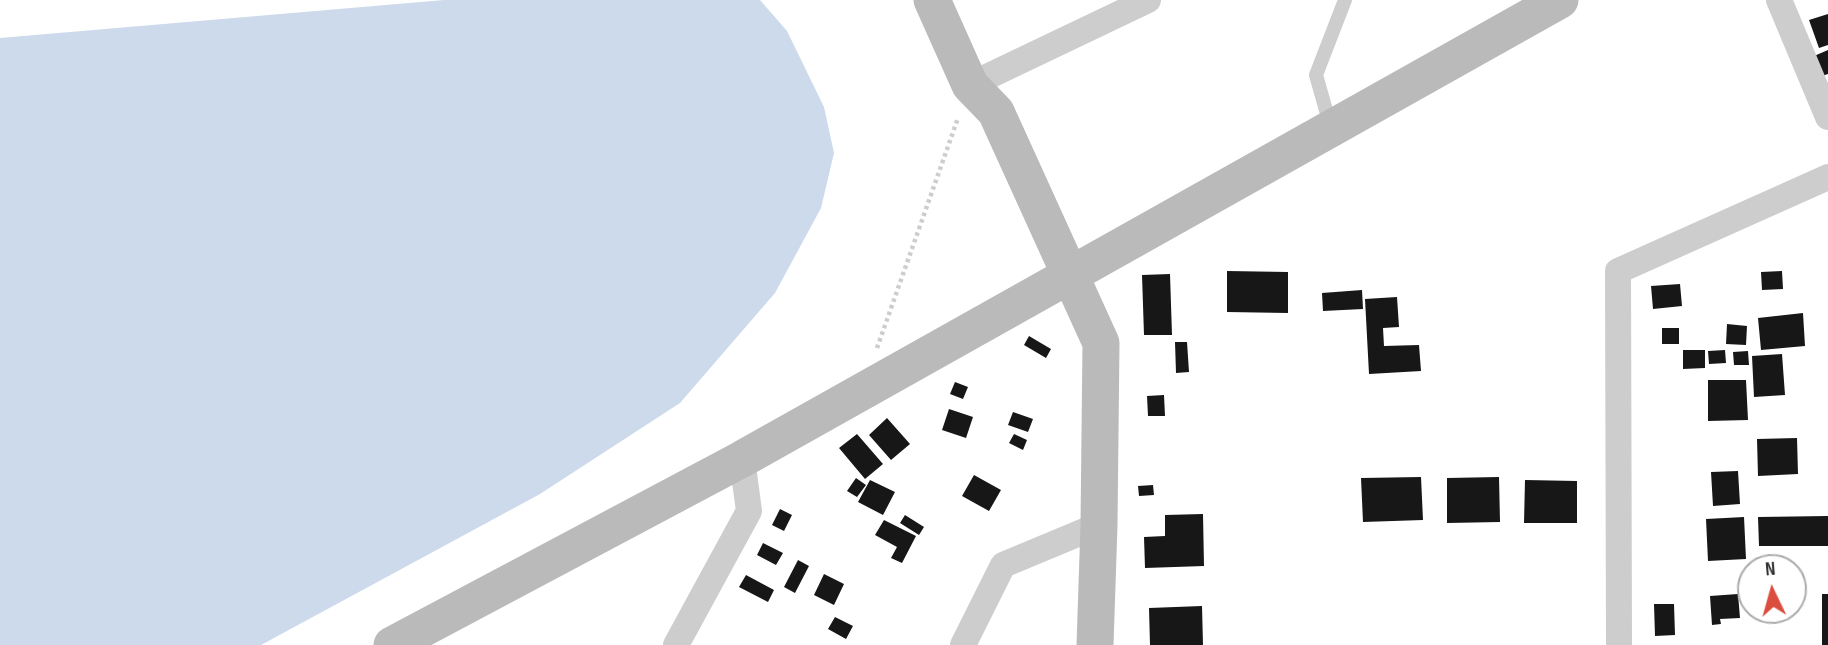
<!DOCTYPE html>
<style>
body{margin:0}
#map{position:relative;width:1828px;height:645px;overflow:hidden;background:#fff;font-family:"Sofia Sans Condensed",sans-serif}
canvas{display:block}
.north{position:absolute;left:1737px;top:554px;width:70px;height:70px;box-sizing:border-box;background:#fff;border:2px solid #acacac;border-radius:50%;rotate:355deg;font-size:19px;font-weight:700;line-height:28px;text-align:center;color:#303030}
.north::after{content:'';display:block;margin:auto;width:24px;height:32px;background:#db4d3e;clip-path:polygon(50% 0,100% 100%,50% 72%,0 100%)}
</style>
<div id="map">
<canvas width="1828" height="645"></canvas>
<div class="north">N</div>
</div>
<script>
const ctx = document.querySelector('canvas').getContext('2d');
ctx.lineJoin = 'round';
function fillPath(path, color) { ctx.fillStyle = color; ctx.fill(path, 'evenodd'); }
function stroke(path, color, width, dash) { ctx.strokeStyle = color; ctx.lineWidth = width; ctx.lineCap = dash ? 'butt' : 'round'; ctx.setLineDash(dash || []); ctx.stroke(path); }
const water = new Path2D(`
 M 444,0 L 760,0 L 787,31 L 824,107 L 834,153 L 821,208 L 775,293 L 680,403 L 540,494 L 261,645 L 0,645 L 0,38 Z`);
const building = new Path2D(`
 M 1828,14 L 1828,45 L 1819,48 L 1809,20 Z
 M 1828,50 L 1828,74 L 1822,76 L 1814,56 Z
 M 1227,271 L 1288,272 L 1288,313 L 1227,312 Z
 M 1782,271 L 1783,289 L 1762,290 L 1761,272 Z
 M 1170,274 L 1172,335 L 1144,335 L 1142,275 Z
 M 1680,284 L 1682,306 L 1653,309 L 1651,286 Z
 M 1362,290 L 1363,309 L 1323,311 L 1322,293 Z
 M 1397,297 L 1399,327 L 1383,328 L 1384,346 L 1419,345 L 1421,371 L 1369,374 L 1365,299 Z
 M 1803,313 L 1805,346 L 1761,350 L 1758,318 Z
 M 1727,324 L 1747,326 L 1746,345 L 1726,344 Z
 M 1662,328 L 1679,328 L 1679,344 L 1662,344 Z
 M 1029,336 L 1051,349 L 1046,358 L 1024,345 Z
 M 1175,342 L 1187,342 L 1189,372 L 1176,373 Z
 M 1683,350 L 1705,350 L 1705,368 L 1683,369 Z
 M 1725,350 L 1726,363 L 1709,364 L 1708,351 Z
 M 1748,351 L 1749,365 L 1734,365 L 1733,352 Z
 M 1782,354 L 1785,395 L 1754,397 L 1752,356 Z
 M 1708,380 L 1746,380 L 1748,420 L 1708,421 Z
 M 955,382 L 968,387 L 963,399 L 950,394 Z
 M 1164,395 L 1165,416 L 1148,416 L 1147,396 Z
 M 949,409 L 973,417 L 966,438 L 942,430 Z
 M 1013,412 L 1033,419 L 1028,432 L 1008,425 Z
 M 887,418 L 910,444 L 891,460 L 869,435 Z
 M 857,434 L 883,464 L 865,479 L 839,448 Z
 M 1014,434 L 1027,440 L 1023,450 L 1009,443 Z
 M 1797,438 L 1798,474 L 1758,476 L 1757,439 Z
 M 1738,471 L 1740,504 L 1713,506 L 1711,472 Z
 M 974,475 L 1001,490 L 989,511 L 962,496 Z
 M 1421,477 L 1423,520 L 1363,522 L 1361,478 Z
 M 1499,477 L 1500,522 L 1447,523 L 1447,478 Z
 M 856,478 L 866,485 L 857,497 L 847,491 Z
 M 870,480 L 895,492 L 883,515 L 858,502 Z
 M 1525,480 L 1577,481 L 1577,523 L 1524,523 Z
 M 1153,485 L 1154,495 L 1139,496 L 1138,486 Z
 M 780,509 L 792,515 L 784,531 L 772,525 Z
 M 1203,514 L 1204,566 L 1145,568 L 1144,537 L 1165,536 L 1165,515 Z
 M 905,515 L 924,527 L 919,535 L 900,523 Z
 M 1828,516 L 1828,546 L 1759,546 L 1758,517 Z
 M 1744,517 L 1746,559 L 1708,561 L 1706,519 Z
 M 884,520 L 916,536 L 902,563 L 891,558 L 897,547 L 875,535 Z
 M 763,543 L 783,553 L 776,565 L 757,555 Z
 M 798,560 L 809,566 L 795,593 L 784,587 Z
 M 824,574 L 844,584 L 834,605 L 814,595 Z
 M 746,575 L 774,590 L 768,602 L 739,587 Z
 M 1738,594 L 1740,618 L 1720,619 L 1721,624 L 1712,625 L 1710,596 Z
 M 1822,594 L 1828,594 L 1828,645 L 1822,645 Z
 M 1654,604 L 1674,604 L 1675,635 L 1655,636 Z
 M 1202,606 L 1203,645 L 1150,645 L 1149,608 Z
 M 835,617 L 853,626 L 846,639 L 828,629 Z`);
const path = new Path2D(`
 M 877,348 L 958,118`);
const lane = new Path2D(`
 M 1331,128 L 1316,75 L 1345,0`);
const street = new Path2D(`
 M 1779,0 L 1828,117
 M 970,85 L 1148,0
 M 676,645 L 749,511 L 742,459
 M 963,645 L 1003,565 L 1099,525
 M 1619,645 L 1618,271 L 1828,177`);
const secondary = new Path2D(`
 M 932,0 L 970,85 L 996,112 L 1101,343 L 1099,525 L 1095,645
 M 392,645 L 742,459 L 1560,0`);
fillPath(water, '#cddaeb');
fillPath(building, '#171717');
stroke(path, '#cdcdcd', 4.5, [3.5, 3.5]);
stroke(lane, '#cdcdcd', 14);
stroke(street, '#cdcdcd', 26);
stroke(secondary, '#bababa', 37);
</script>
